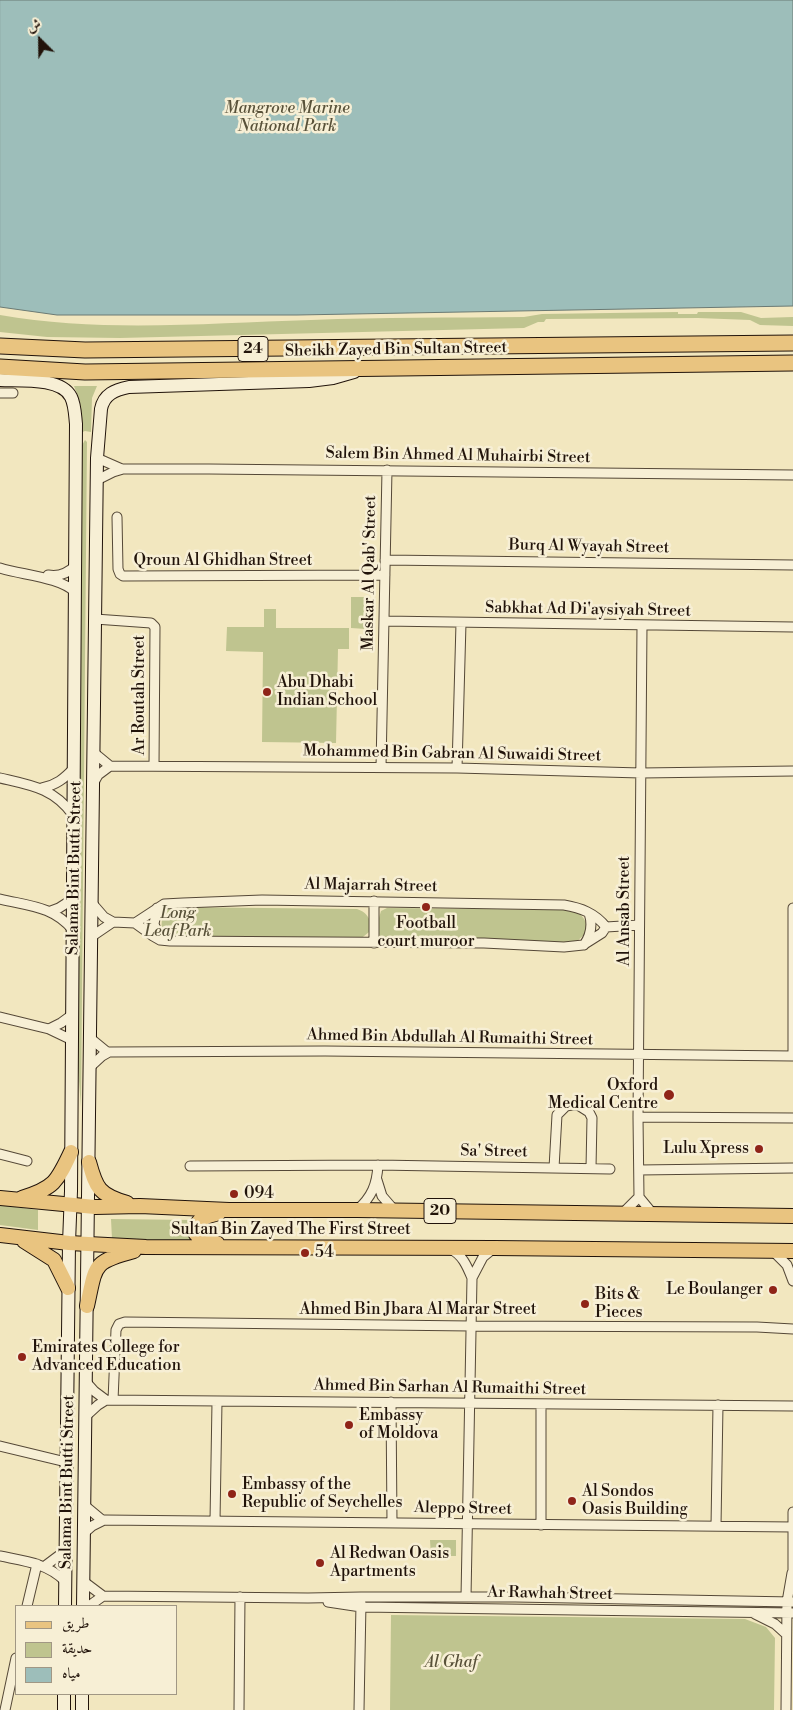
<!DOCTYPE html>
<meta charset="utf-8">
<style>
body{margin:0}
#map{position:relative;width:793px;height:1710px;overflow:hidden;background:#f2e7bf;font-family:"Libre Bodoni",Amiri,serif}
canvas{display:block}
.legend{position:absolute;left:15px;top:1605px;width:162px;height:90px;box-sizing:border-box;background:#f7efd5;border:1px solid #a19784;margin:0;padding:6px 9px;list-style:none;font-size:15px;color:#21130a}
.legend li{display:flex;align-items:center;gap:10px;height:25px}
.legend b{width:25px;border:1px solid #a19784}
.north{position:absolute;left:15px;top:15px;width:50px;height:50px;-webkit-text-stroke:4px #f7efd5;paint-order:stroke;rotate:337deg;font-size:14px;font-weight:700;line-height:20px;text-align:center;color:#21130a}
.north::after{content:'';display:block;margin:auto;width:18px;height:22px;background:#21130a;clip-path:polygon(50% 0,100% 100%,50% 72%,0 100%)}
</style>
<div id="map">
<canvas width="793" height="1710"></canvas>
<ul class="legend">
<li><b style="height:6px;background:#e9c480"></b>طريق</li>
<li><b style="height:14px;background:#bfc48f"></b>حديقة</li>
<li><b style="height:14px;background:#9dbeba"></b>مياه</li>
</ul>
<div class="north">ش</div>
</div>
<script>
const context = document.querySelector('canvas').getContext('2d');
context.lineJoin = 'round';
function paint(path, color) { context.fillStyle = color; context.fill(path, 'evenodd'); }
function trace(path, color, width, dash) { context.strokeStyle = color; context.lineWidth = width; context.lineCap = dash ? 'butt' : 'round'; context.setLineDash(dash || []); context.stroke(path); }
function label(font, color, halo, rows, align = 'center') {
  context.font = font + ' "Libre Bodoni",serif'; context.lineWidth = 5; context.setLineDash([]); context.textBaseline = 'middle'; context.strokeStyle = halo; context.fillStyle = color; for (const [text, x, y, turn = 0] of rows) {
    context.save(); context.translate(x, y); context.rotate((+turn || 0) * Math.PI / 180); context.textAlign = isNaN(turn) ? turn : align; if (halo) context.strokeText(text, 0, 0); context.fillText(text, 0, 0); context.restore();
  }
}
const green = new Path2D(`
 M678,312V314H697L698,312H741L761,318L793,317V326L760,325L750,320L698,318L546,319L544,322H538L524,328L120,338L47,337L0,332V315C102,333 208,323 311,320C382,317 453,318 524,317L542,314Z
 M74,386H97L92,398L91,432L85,431L80,433V402Z
 M85,440L87,442L81,1107L77,1055L81,447Z
 M351,597H367L366,629L351,628Z
 M264,609H276V628H349V649H338L336,743L262,742L263,652L226,651L227,627H264Z
 M171,907L357,909C366,912 368,916 372,925L369,932L358,941L166,937C159,930 162,919 164,910Z
 M387,908L573,910C582,914 584,918 588,927L585,934L575,943L382,939C375,931 378,921 381,911Z
 M0,1205L38,1210V1230L0,1225Z
 M111,1219L192,1220L195,1242L112,1239Z
 M430,1540H456V1556H431Z
 M391,1615L745,1619L766,1627L775,1638L774,1710H390Z`);
const water = new Path2D(`
 M0,0H793V306L297,315H57L0,307Z`);
const street = new Path2D(`
 M0,393H13
 M97,458L122,469
 M97,480L113,472L123,469H209L793,475
 M117,517L118,569L120,574L123,576L385,575
 M385,560L793,565
 M0,568C22,575 60,577 75,592
 M48,575C59,577 67,574 75,566
 M95,619L151,623L155,627L154,766
 M384,621L793,627
 M642,625L638,1117L639,1197L653,1214
 M93,752L110,766L457,768L641,773L793,771
 M381,767L387,470
 M457,768L461,623
 M0,778C30,785 54,788 73,815
 M93,784L98,775L110,766
 M42,788C56,785 64,779 74,768
 M0,899C29,906 53,906 73,930
 M374,901V943
 M91,902L104,917L113,922L135,923L153,936L160,940L170,941L484,943L564,947L583,945L602,933L606,927L639,925
 M157,908L154,924L160,940
 M51,911L59,908L73,899
 M135,923L164,904L183,903L262,900L564,905C581,908 595,913 606,927
 M91,937L113,922
 M584,945C591,935 593,925 589,913
 M0,1017L49,1029L72,1040
 M49,1029L61,1023L72,1015
 M90,1038L107,1052
 M793,1056V908
 M89,1068L102,1056L109,1052L325,1051L793,1056
 M638,1117L793,1118
 M0,1154L27,1161
 M190,1166L378,1165L610,1169
 M554,1168L557,1115L566,1106L572,1105H578L589,1112L592,1118L591,1168
 M639,1170L793,1168
 M377,1180L382,1196L395,1211
 M357,1210C372,1197 377,1184 378,1165
 M623,1213L639,1197
 M450,1249C462,1254 467,1266 472,1278
 M773,1251L787,1265L793,1281
 M86,1382L94,1391L106,1400L793,1406
 M113,1400L116,1330L119,1324L125,1322L471,1326L757,1327L793,1329
 M391,1402L392,1523
 M541,1404V1525
 M86,1416L98,1405L106,1400
 M0,1446L66,1462
 M84,1505L102,1520
 M793,1512V1577
 M215,1521L217,1402
 M716,1526L718,1405
 M84,1533L92,1526L104,1520L793,1527
 M0,1556C24,1561 47,1563 65,1581
 M45,1566L65,1551
 M83,1581L103,1596L308,1598L361,1597H515L793,1602
 M466,1597L472,1278L483,1257L494,1248
 M328,1602L361,1607L793,1613
 M27,1606L37,1564
 M89,1606L103,1596
 M755,1614L775,1624L786,1634
 M5,1710L16,1658
 M239,1710L240,1597
 M359,1710L361,1603
 M786,1710L787,1602L792,1573`);
const secondary = new Path2D(`
 M0,380C19,381 61,377 71,397C75,405 75,415 76,424L71,1191L69,1243L65,1606
 M83,1606L97,458L101,409C104,394 115,390 129,387L309,381L333,378L354,372
 M64,1710V1694
 M82,1710V1694`);
const primary = new Path2D(`
 M89,1162C96,1188 99,1195 127,1203
 M0,1198L95,1207L140,1206L229,1210H357L793,1216
 M22,1198C54,1188 57,1182 71,1152
 M0,1235L69,1243L146,1247L494,1248L793,1251
 M24,1241L54,1260L68,1288
 M217,1243C207,1241 199,1240 194,1231C197,1218 207,1216 219,1213
 M87,1306C96,1265 92,1262 134,1251`);
const highway = new Path2D(`
 M0,346L85,350L793,343
 M0,367L85,372L793,363`);
const markers = [
 [267,692,5,"#8f2418"],
 [426,907,5,"#8f2418"],
 [669,1095,6,"#8f2418"],
 [759,1149,5,"#8f2418"],
 [234,1194,5,"#8f2418"],
 [305,1253,5,"#8f2418"],
 [773,1290,5,"#8f2418"],
 [585,1304,5,"#8f2418"],
 [22,1357,5,"#8f2418"],
 [349,1425,5,"#8f2418"],
 [232,1494,5,"#8f2418"],
 [572,1501,5,"#8f2418"],
 [320,1563,5,"#8f2418"]
];
const shields = [
 [253,349,30],
 [440,1211,32]
];
const shieldNames = [
 ["24",253,349],
 ["20",440,1211]
];
const parkNames = [
 ["Mangrove Marine",287,109],
 ["National Park",287,127],
 ["Long",178,914],
 ["Leaf Park",178,932],
 ["Al Ghaf",451,1663]
];
const streetNames = [
 ["Sheikh Zayed Bin Sultan Street",396,350,-1],
 ["Salem Bin Ahmed Al Muhairbi Street",458,456,1],
 ["Burq Al Wyayah Street",589,547,1],
 ["Qroun Al Ghidhan Street",223,561],
 ["Maskar Al Qab' Street",370,573,-89],
 ["Sabkhat Ad Di'aysiyah Street",588,610,1],
 ["Ar Routah Street",140,695,-90],
 ["Mohammed Bin Gabran Al Suwaidi Street",452,754,1],
 ["Salama Bint Butti Street",75,868,-89],
 ["Al Majarrah Street",371,886,1],
 ["Al Ansab Street",625,911,-90],
 ["Ahmed Bin Abdullah Al Rumaithi Street",450,1038,1],
 ["Sa' Street",494,1152,1],
 ["Sultan Bin Zayed The First Street",291,1230],
 ["Ahmed Bin Jbara Al Marar Street",418,1310],
 ["Ahmed Bin Sarhan Al Rumaithi Street",450,1388,1],
 ["Salama Bint Butti Street",68,1482,-89],
 ["Aleppo Street",463,1509,1],
 ["Ar Rawhah Street",550,1594,1]
];
const poiNames = [
 ["Abu Dhabi",277,683],
 ["Indian School",277,701],
 ["Football",426,924,"center"],
 ["court muroor",426,942,"center"],
 ["Oxford",658,1086,"right"],
 ["Medical Centre",658,1104,"right"],
 ["Lulu Xpress",749,1149,"right"],
 ["094",244,1194],
 ["54",315,1253],
 ["Le Boulanger",763,1290,"right"],
 ["Bits &",595,1295],
 ["Pieces",595,1313],
 ["Emirates College for",32,1348],
 ["Advanced Education",32,1366],
 ["Embassy",359,1416],
 ["of Moldova",359,1434],
 ["Embassy of the",242,1485],
 ["Republic of Seychelles",242,1503],
 ["Al Sondos",582,1492],
 ["Oasis Building",582,1510],
 ["Al Redwan Oasis",330,1554],
 ["Apartments",330,1572]
];
paint(green, '#bfc48f');
paint(water, '#9dbeba');
trace(water, '#6b7a74', 1);
trace(street, '#554837', 11);
trace(secondary, '#21130a', 14);
trace(primary, '#21130a', 16);
trace(highway, '#21130a', 17);
trace(street, '#f7efd5', 9);
trace(secondary, '#f7efd5', 12);
trace(primary, '#e9c480', 14);
trace(highway, '#e9c480', 15);
for (const [x, y, r, color] of markers) { const dot = new Path2D(); dot.arc(x, y, r, 0, 2 * Math.PI); context.fillStyle = color; context.fill(dot); trace(dot, '#f7efd5', 2); }
for (const [x, y, w] of shields) { const box = new Path2D(); box.roundRect(x - w / 2, y - 12.5, w, 25, 4); context.fillStyle = '#f7efd5'; context.fill(box); trace(box, '#21130a', 1); }
label('bold 15px', '#21130a', null, shieldNames);
label('italic 16px', '#585139', '#f7efd5', parkNames);
label('16px', '#21130a', '#f7efd5', streetNames);
label('16px', '#21130a', '#f7efd5', poiNames, 'left');
</script>
